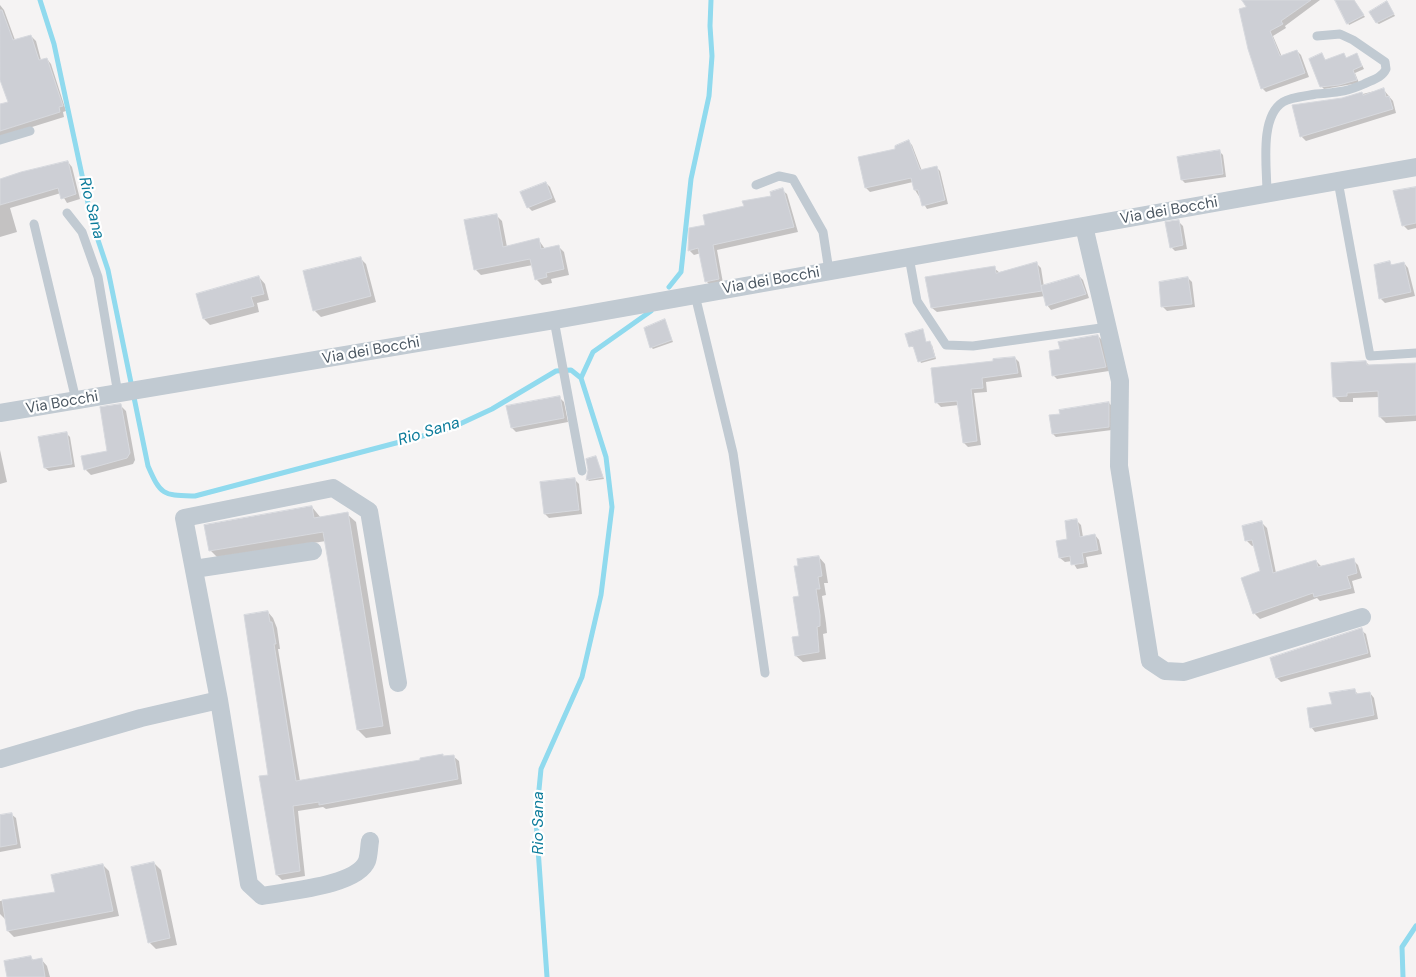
<!DOCTYPE html>
<style>
body{margin:0}
canvas{display:block;background:#f5f3f3}
</style>
<canvas width="1416" height="977"></canvas>
<script>
const context = document.querySelector('canvas').getContext('2d');
context.lineJoin = 'round';
function paint(path, color) { context.fillStyle = color; context.fill(path, 'evenodd'); }
function trace(path, color, width, dash) { context.strokeStyle = color; context.lineWidth = width; context.lineCap = dash ? 'butt' : 'round'; context.setLineDash(dash || []); context.stroke(path); }
function label(font, color, halo, rows, align = 'center') {
  context.font = font + ' "DM Sans",sans-serif'; context.lineWidth = 4.5; context.setLineDash([]); context.textBaseline = 'middle'; context.strokeStyle = halo; context.fillStyle = color; for (const [text, x, y, turn = 0] of rows) {
    context.save(); context.translate(x, y); context.rotate((+turn || 0) * Math.PI / 180); context.textAlign = isNaN(turn) ? turn : align; if (halo) context.strokeText(text, 0, 0); context.fillText(text, 0, 0); context.restore();
  }
}
const shadow = new Path2D(`
 M1275,0H1320L1285,26L1286,28L1273,36L1282,57L1297,51L1301,55L1309,77L1266,92L1262,88L1249,49Z
 M1338,0H1354L1365,17L1349,25Z
 M0,5L4,10L15,40L31,36L36,41L41,60L47,59L51,64L66,111L63,112L64,117L0,137V105L10,103L0,76Z
 M1389,5L1395,16L1379,24L1377,23Z
 M1322,54L1326,61L1343,54L1347,59L1357,55L1364,69L1355,73L1359,83L1324,89L1322,87Z
 M1383,89L1393,101L1396,113L1306,141L1301,136L1342,99Z
 M908,141L912,145L922,171L936,167L940,171L948,204L927,209L915,190L913,182L870,192L866,188Z
 M1219,151L1223,155L1226,177L1185,183L1182,180Z
 M68,162L72,167L80,199L67,203L61,193L10,208L17,232L0,237V181Z
 M546,183L550,187L556,202L532,211L528,207Z
 M1416,188V228L1408,230L1403,225Z
 M782,190L787,194L798,232L717,250L723,283L711,286L706,281L701,253L694,255L689,250L706,226L772,197Z
 M496,215L502,221L507,247L538,239L545,249L558,246L564,252L569,275L551,279L552,283L542,285L536,279L533,265L481,275L475,269Z
 M1178,221L1183,226L1187,249L1175,251L1171,247Z
 M360,258L366,264L376,302L321,317L314,310Z
 M1389,262L1393,266L1404,263L1408,268L1415,296L1385,303L1381,299L1375,266Z
 M1037,264L1041,268L1044,287L1079,276L1083,280L1089,298L1051,310L1047,305L1045,296L937,312L932,308L994,268L1000,273Z
 M259,277L265,284L269,300L257,303L259,312L210,325L204,319L197,295Z
 M1188,278L1192,282L1195,307L1167,311L1163,307Z
 M664,320L673,342L653,349L651,347Z
 M922,330L927,344L932,345L936,359L921,363L915,348L910,346Z
 M1098,336L1102,340L1109,371L1057,379L1053,375L1062,350Z
 M1015,358L1019,362L1022,377L986,382L987,392L974,393L981,445L968,447L964,443L959,405L941,407L937,403L995,362Z
 M1366,362L1370,366L1416,364V421L1386,423L1380,417L1379,397L1353,398V402H1340L1334,396Z
 M559,397L564,402L568,422L516,432L512,428Z
 M1109,403L1112,406V430L1056,437L1053,434Z
 M120,405L126,411L135,460L133,464L91,475L85,469L109,452Z
 M66,433L70,437L75,467L49,471L45,468Z
 M0,450L7,482L0,484Z
 M596,458L604,479L589,481L588,480Z
 M575,480L579,484L582,514L549,518L545,514L542,483Z
 M312,507L321,518L347,514L356,522L391,734L366,738L358,730L326,541L218,558L210,550Z
 M1076,520L1081,525L1083,537L1095,535L1099,540L1102,554L1086,557L1088,567L1077,569L1072,561L1065,562L1060,558Z
 M1262,523L1267,528L1276,573L1316,561L1321,566L1353,560L1358,565L1362,578L1352,581L1355,593L1320,601L1317,598L1260,619L1254,613L1261,572L1255,545L1252,546L1247,541Z
 M819,557L825,564L828,583H824L826,595L822,596L826,623L827,633L823,634L826,659L803,662L796,656L800,637V597Z
 M268,612L273,618L277,628L280,649H278L300,781L422,761L443,756L445,758L453,756L459,761L462,784L326,809L323,807L298,811L305,876L282,880L277,875L269,776Z
 M1361,630L1366,634L1371,657L1281,682L1277,678Z
 M1355,691L1359,695L1370,693L1374,698L1378,719L1315,732L1311,727L1333,705Z
 M11,814L16,818L21,848L0,852V816Z
 M154,863L161,870L177,945L156,949L149,942Z
 M103,865L109,871L119,916L14,937L8,931L6,920L0,914V901L56,893Z
 M31,957L34,961L41,959L47,966L50,977H9Z`);
const stream = new Path2D(`
 M40,0L54,44L92,222L108,270L148,466C161,496 163,495 195,496L449,429L492,409L556,371L571,370L581,378L606,457L612,507L601,595L582,677L541,769L536,820L547,977
 M669,287L681,272L691,179L709,96L712,56L710,26L711,0
 M581,378L593,352L651,311
 M1403,977L1402,947L1416,926`);
const building = new Path2D(`
 M1242,0H1311L1281,21L1283,24L1270,31L1280,56L1297,50L1305,73L1261,89L1248,49L1239,9L1246,7Z
 M1335,0H1354L1364,15L1347,24Z
 M1387,1L1394,14L1376,23L1369,12Z
 M0,10H2L13,40L31,35L39,60L47,58L63,106L59,107L60,112L0,131V104L8,102L0,80Z
 M1322,53L1325,60L1344,53L1346,58L1357,53L1362,66L1353,70L1357,80L1339,85L1320,87L1309,59Z
 M1384,88L1386,97L1389,96L1393,109L1300,137L1292,105L1342,98L1362,92L1363,95Z
 M909,140L920,170L937,166L945,200L922,206L918,190H914L911,178L865,188L858,157L895,149V146Z
 M1220,150L1223,174L1181,180L1177,157Z
 M68,161L76,194L61,199L58,188L0,205V179L21,172Z
 M546,182L552,198L527,208L520,192Z
 M1416,187V223L1402,226L1393,191Z
 M783,188L794,227L713,245L719,279L705,282L698,248L688,251L689,228L705,225L703,215L744,206L742,201L771,196L770,192Z
 M497,214L503,247L539,238L541,249L559,245L564,269L546,273L547,277L535,280L530,259L474,270L464,220Z
 M1179,220L1183,245L1170,248L1165,222Z
 M361,257L371,296L313,311L303,271Z
 M1390,261L1391,265L1404,262L1411,292L1379,299L1374,265Z
 M1037,262L1042,291L931,308L925,277L995,266L996,273Z
 M1079,275L1086,294L1046,306L1041,286Z
 M259,276L264,294L251,297L254,306L203,319L196,294Z
 M1188,277L1192,304L1161,307L1159,282Z
 M665,319L672,340L650,348L644,328Z
 M923,329L926,342L930,341L935,357L918,362L913,346L909,347L905,334Z
 M1098,335L1106,367L1052,376L1049,351L1060,349L1058,342Z
 M1015,357L1018,373L982,378L983,388L971,389L977,441L963,443L957,401L935,403L931,368L993,361V359Z
 M1366,361L1367,365L1416,363V415L1379,417L1378,391L1347,393V396L1333,397L1331,363Z
 M560,396L564,418L511,428L506,406Z
 M1109,402V427L1052,434L1049,415L1060,414L1059,410Z
 M121,404L130,453L127,458L84,470L81,456L107,451L100,407Z
 M67,432L72,464L44,468L38,437Z
 M596,456L603,477L586,480L588,470L586,459Z
 M575,478L579,510L544,514L540,482Z
 M312,506L314,518L348,512L383,726L357,730L323,532L209,551L204,525Z
 M1077,519L1080,537L1095,534L1098,550L1082,553L1084,563L1071,565L1070,556L1059,558L1056,541L1067,539L1065,521Z
 M1262,521L1273,573L1316,560L1318,567L1354,558L1357,573L1347,576L1351,588L1314,597L1313,593L1253,614L1241,578L1260,571L1252,540L1245,541L1242,526Z
 M819,556L822,576L818,577L820,589H816L820,615V626L817,627L819,652L795,656L792,637L799,636L793,597L799,596L794,566H798L797,559Z
 M268,611L270,622H272L276,644H274L296,781L420,760V758L443,754V756L454,755L458,779L319,805V802L293,806L300,871L276,875L259,776L268,775L244,615Z
 M1362,628L1368,653L1276,678L1270,658Z
 M1355,689L1356,694L1370,692L1374,715L1310,728L1307,708L1332,704L1329,693Z
 M12,813L17,844L0,847V815Z
 M154,862L170,938L148,943L131,867Z
 M103,864L113,911L7,931L2,900L55,892L51,875Z
 M31,956L32,960L42,958L45,977H7L4,961Z`);
const lane = new Path2D(`
 M0,140L30,131
 M1338,181L1370,356L1416,353
 M756,185L779,176L793,179L823,232L829,271
 M1267,193C1267,168 1259,117 1283,102C1291,97 1306,96 1316,94C1337,92 1344,93 1364,84C1372,80 1382,78 1386,69L1385,62L1353,40L1340,34L1317,36
 M67,213L82,232L98,277L118,394
 M34,224L76,400
 M909,257L917,301L946,345L973,346L1108,327
 M695,295L733,453L765,673
 M554,320L582,471`);
const street = new Path2D(`
 M1084,226L1120,381L1119,466L1150,661L1165,671L1184,672L1362,617
 M0,413L554,320L1416,167
 M194,569L313,551
 M219,700L184,518L333,488L369,511L398,683
 M0,759L141,718L219,700L249,884L262,896C287,891 357,886 367,861C369,855 369,847 370,841`);
const streetNames = [
 ["Via dei Bocchi",1169,211,-10],
 ["Via dei Bocchi",771,281,-10],
 ["Via dei Bocchi",371,351,-10],
 ["Via Bocchi",62,403,-10]
];
const waterNames = [
 ["Rio Sana",91,208,76],
 ["Rio Sana",429,432,-17],
 ["Rio Sana",539,823,-90]
];
paint(shadow, '#0003');
trace(stream, '#90daee', 5);
paint(building, '#cdcfd5');
trace(building, '#d7d9de', 1);
trace(lane, '#c1cad2', 9);
trace(street, '#c1cad2', 18);
label('15px', '#4a5661', '#fff', streetNames);
label('italic 16px', '#0c7c9b', '#fff', waterNames);
</script>
